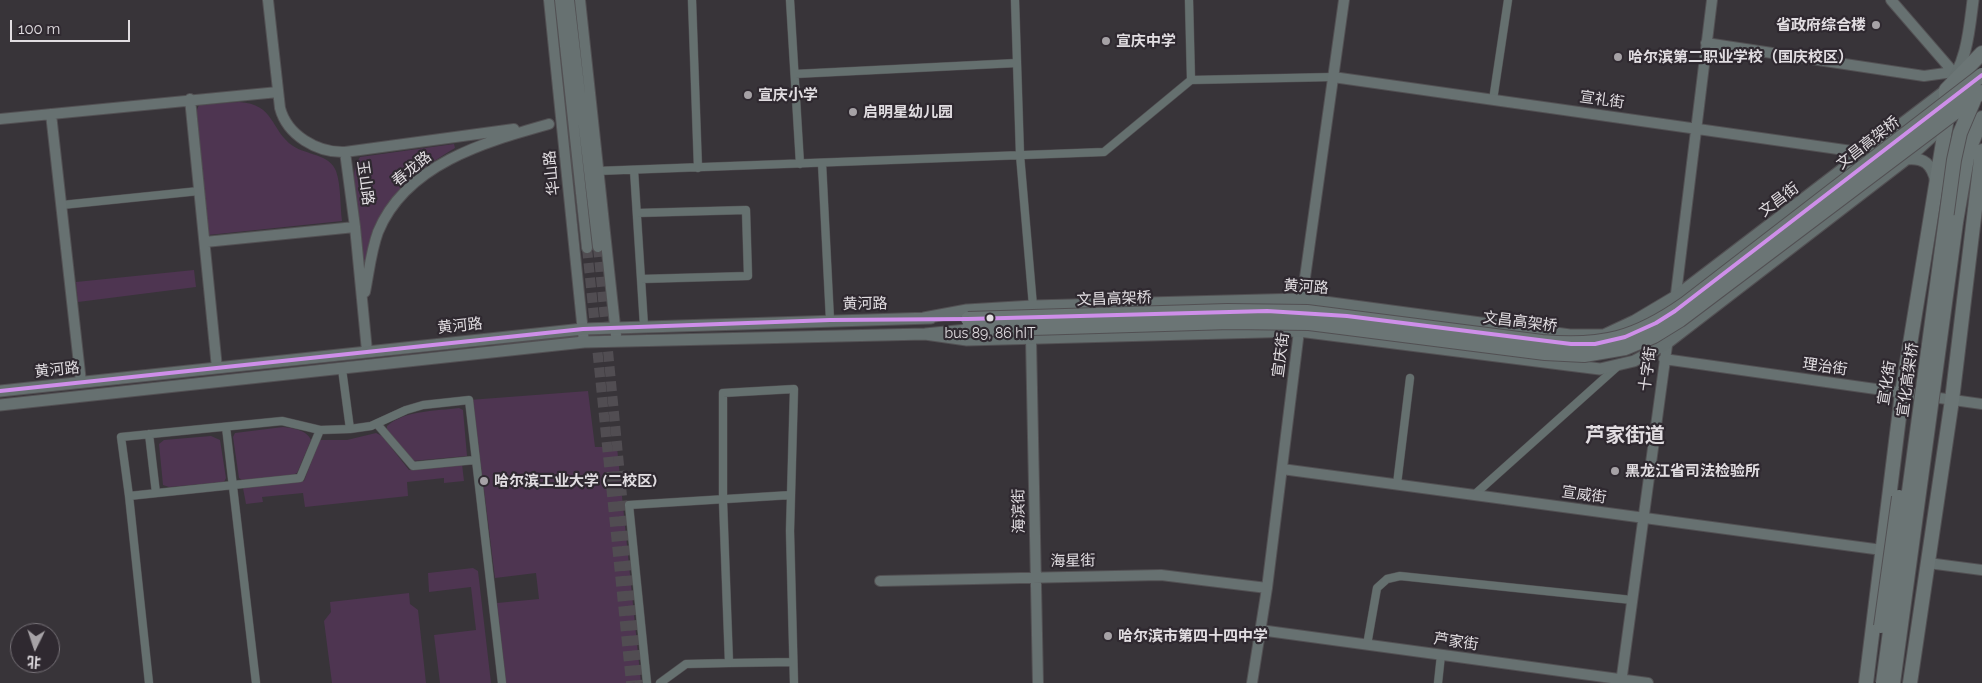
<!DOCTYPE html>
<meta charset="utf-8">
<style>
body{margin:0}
#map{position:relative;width:1982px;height:683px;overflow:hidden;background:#383439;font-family:Raleway,"Noto Sans SC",sans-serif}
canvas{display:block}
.north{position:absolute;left:10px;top:623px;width:50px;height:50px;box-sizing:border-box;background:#2f2930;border:1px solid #767177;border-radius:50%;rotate:184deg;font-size:14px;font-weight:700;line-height:20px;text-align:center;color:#e1dde1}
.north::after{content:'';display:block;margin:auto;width:18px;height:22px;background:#a6a2a6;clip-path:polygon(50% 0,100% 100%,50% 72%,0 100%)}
.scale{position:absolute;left:10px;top:20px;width:120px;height:22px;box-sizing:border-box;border:2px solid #e1dde1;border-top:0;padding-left:6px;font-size:15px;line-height:18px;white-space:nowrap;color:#e1dde1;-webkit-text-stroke:4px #2f2930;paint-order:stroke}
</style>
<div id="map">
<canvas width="1982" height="683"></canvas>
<div class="north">北</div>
<div class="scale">100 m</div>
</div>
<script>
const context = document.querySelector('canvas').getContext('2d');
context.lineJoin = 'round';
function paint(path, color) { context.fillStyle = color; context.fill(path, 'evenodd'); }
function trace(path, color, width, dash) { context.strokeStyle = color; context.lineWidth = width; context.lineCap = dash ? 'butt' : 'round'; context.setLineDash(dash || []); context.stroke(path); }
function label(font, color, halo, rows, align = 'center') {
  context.font = font + ' Raleway,"Noto Sans SC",sans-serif'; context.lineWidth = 4.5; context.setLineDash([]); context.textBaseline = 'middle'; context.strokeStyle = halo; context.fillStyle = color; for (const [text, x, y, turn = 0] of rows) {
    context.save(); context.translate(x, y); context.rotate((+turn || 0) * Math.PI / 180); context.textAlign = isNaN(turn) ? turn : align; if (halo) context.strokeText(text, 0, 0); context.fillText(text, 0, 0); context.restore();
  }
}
const green = new Path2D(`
 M239,102C275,104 270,130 293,146C306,155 330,154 336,171C341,185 340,205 342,221L208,235L196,112L199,105Z
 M454,144L455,148C400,181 384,198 367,260L363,262C359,235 345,178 360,157Z
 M194,270L196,287L78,302L76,282Z
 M588,391L595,447H617L641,683H506L497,603L539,599L536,573L495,578L473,401L469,400Z
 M459,408L463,410L467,456L412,461L387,432V426C405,410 437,411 459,408Z
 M283,427C293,428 307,430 311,440L297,473L290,476L242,480L239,478L233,437L235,433Z
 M376,433L382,436L409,470L462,464L464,481L444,483V478L407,482L408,496L305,507L303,493L262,497L263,502L246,504L243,488L304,481L320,440H347Z
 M211,436L220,440L226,478L224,482L169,487L163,485L159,444L164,440Z
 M473,568L478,571L491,683H440L434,635L476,630L471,587L429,592L428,573Z
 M409,593L410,604L418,610L426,683H332L324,621L331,612L330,602Z`);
const secondaryTunnel = new Path2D(`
 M598,247L640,683
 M587,248L631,683`);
const street = new Path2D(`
 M692,0L698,168
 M790,0L800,164
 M1015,0L1020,155L1033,306
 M1189,0L1191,80
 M795,74L1017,63
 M1493,100L1508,0
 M822,163L830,320
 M634,170L644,326
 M597,171L1104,152L1191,80L1333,77
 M62,205L199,191
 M637,213L746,210L748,276L641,279
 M342,369L350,429
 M377,424L413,466L475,460
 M226,427L256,683
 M149,434L156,493
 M1397,484L1410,378
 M1474,495L1618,366
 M129,496L121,437L282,421L320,430L350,429L371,426L406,410L423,405L469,400L502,683
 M1367,645L1377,588L1387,579L1400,576L1632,600
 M793,662L729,663L723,501V393L794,389L790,531L794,683
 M149,683L129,496L300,478L320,430
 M647,683L629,505L791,495
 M660,683L686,664L729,663
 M1438,683L1441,655`);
const secondary = new Path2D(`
 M268,0L280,108C287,135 317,153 345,152L355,227L367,351
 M549,0L584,342
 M560,0L587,248
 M569,0L598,247
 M580,0L616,335
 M1891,0L1955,74
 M1706,43L1924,76L1953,72
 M1333,77L1866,153
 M190,99L217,368
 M51,114L81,382
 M0,119L278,92
 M345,152L514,129
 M205,242L355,227
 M365,292C369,272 371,251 378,232C406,164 485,142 549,124
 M1675,302L1712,0
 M1301,306L1344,0
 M1031,339L1038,683
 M1664,359L1982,404
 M1282,469L1882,550
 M1928,563L1982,570
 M880,581L1161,575L1267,588
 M1260,630L1648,683
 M1252,683L1267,588L1300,323
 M1621,683L1668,338`);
const primary = new Path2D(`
 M1906,159C1924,157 1932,164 1936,182
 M924,318L967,310L1033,306L1302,299L1570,335H1604L1634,321L1676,296L1946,90C1967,63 1969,32 1973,0
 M925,334L967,340L1299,331L1600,369L1634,361L1666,344L1912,155L1946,124
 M0,391L583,329L931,318
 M0,405L584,342L925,334L967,330`);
const highway = new Path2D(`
 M1956,222L1968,152L1982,118
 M1866,683L1902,393L1946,124V90L1982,53
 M1910,683L1952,400L1982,151`);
const highwayBridge = new Path2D(`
 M968,319L1227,311L1307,312L1542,342C1603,347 1635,339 1685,304L1982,75
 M967,330L1230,322L1309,323L1545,353L1584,355L1625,348L1654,336L1680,320L1982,92
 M1881,626L1899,497
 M1883,683L1954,160L1960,133L1974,100
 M1893,683L1956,222`);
const bus1 = new Path2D(`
 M0,391L583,329L830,320L968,319L1267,311L1347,316L1571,344H1595L1625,337L1656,323L1675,311L1982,75`);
const markers = [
 [1876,25,5,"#a6a2a6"],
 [1106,41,5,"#a6a2a6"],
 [1618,57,5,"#a6a2a6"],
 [748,95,5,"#a6a2a6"],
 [853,112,5,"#a6a2a6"],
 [990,318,4.5,"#e1dde1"],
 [1615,471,5,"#a6a2a6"],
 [484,481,5,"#a6a2a6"],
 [1108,636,5,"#a6a2a6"]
];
const busNames = [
 ["bus 89, 86 hIT",990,334]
];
const poiNames = [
 ["省政府综合楼",1866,25,"right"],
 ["宣庆中学",1116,41],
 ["哈尔滨第二职业学校（国庆校区）",1628,57],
 ["宣庆小学",758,95],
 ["启明星幼儿园",863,112],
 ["黑龙江省司法检验所",1625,471],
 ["哈尔滨工业大学 (二校区)",494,481],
 ["哈尔滨市第四十四中学",1118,636]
];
const streetNames = [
 ["宣礼街",1602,100,8],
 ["文昌高架桥",1868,143,-38],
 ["春龙路",412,169,-39],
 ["华山路",552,173,-96],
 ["玉山路",365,183,82],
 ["文昌街",1779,200,-37],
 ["黄河路",1306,287,4],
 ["文昌高架桥",1114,299,-2],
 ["黄河路",865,304,-1],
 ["文昌高架桥",1520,322,7],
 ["黄河路",460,326,-6],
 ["宣庆街",1281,355,-83],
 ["理治街",1825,367,8],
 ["十字街",1648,369,-82],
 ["黄河路",57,370,-6],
 ["宣化高架桥",1908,380,-82],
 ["宣化街",1887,383,-81],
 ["宣威街",1584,495,8],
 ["海滨街",1019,511,-91],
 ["海星街",1073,561,-1],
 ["芦家街",1456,642,8]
];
const districtNames = [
 ["芦家街道",1625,436]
];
paint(green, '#4e3551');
trace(secondaryTunnel, '#514d52', 10, [10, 5]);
trace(street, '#525053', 9);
trace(secondary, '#525053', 12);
trace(primary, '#525053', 13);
trace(highway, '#525053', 16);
trace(street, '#65706f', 8);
trace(secondary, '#677171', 10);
trace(primary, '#667070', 11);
trace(highway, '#6b7575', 14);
trace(highwayBridge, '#525053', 16, []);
trace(highwayBridge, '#6b7575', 14);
trace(bus1, '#ce8fe9', 4);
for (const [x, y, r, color] of markers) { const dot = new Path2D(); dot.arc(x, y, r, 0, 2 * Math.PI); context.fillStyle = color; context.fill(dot); trace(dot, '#2f2930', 2); }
label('14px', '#e1dde1', '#2f2930', busNames);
label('bold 15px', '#e1dde1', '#2f2930', poiNames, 'left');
label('15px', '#e1dde1', '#2f2930', streetNames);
label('bold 20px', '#e1dde1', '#2f2930', districtNames);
</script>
